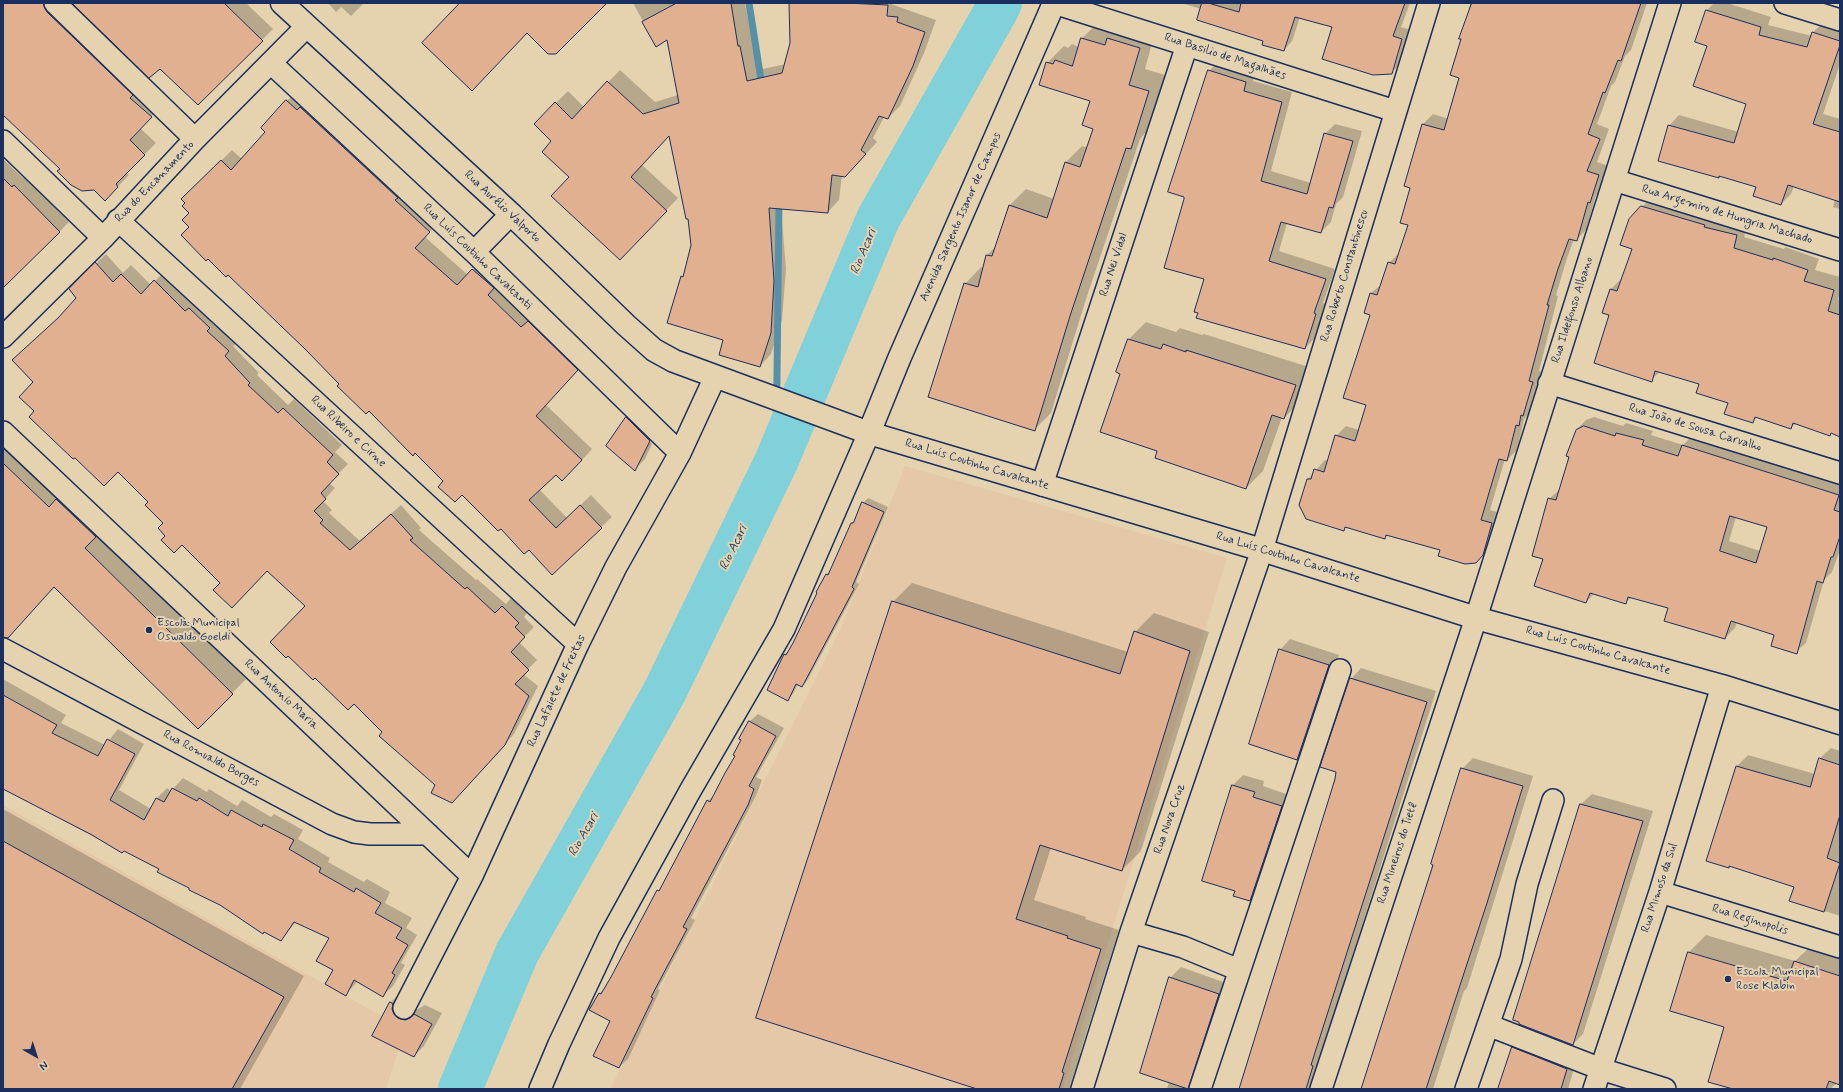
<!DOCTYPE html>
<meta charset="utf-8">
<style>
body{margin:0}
#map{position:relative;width:1843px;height:1092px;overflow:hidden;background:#e5d3b0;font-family:Mynerve,sans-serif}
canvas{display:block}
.frame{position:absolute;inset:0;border:4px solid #1b2f5e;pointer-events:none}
.north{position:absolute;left:16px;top:1036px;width:40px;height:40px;-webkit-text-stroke:3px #e5d3b0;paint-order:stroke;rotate:141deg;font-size:11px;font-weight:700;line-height:16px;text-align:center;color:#1b2f5e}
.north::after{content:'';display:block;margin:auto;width:14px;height:18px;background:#1b2f5e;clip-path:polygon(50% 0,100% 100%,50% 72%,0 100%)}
</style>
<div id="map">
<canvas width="1843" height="1092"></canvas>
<div class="frame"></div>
<div class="north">N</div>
</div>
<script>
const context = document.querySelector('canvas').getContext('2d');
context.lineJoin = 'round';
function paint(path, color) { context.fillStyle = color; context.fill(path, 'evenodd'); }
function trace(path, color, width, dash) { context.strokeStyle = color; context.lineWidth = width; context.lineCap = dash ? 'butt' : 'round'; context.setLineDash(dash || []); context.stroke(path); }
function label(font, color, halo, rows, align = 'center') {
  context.font = font + ' Mynerve,sans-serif'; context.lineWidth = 4; context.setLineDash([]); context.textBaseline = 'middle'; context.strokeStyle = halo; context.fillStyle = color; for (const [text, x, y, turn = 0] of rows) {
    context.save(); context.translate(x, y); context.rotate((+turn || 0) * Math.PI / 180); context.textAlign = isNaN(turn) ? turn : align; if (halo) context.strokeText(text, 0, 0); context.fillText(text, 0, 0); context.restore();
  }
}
const built = new Path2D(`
 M905,466L1227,558L1063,1089H610L840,630Z
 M3,805L405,1029L386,1089H3Z`);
const shadow = new Path2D(`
 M3,3H60L162,105L140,128L156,143L126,173L129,175L105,200L3,103Z
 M74,3H246L273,29L198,104L160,67Z
 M328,3H364L351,16L341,7L336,12Z
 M633,3H745L758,70L786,64L791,43L790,3H888L936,20L924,53L900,106L888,118L884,117L873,138L877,142L857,164L842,175L839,200L828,212L781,208L786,269L782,320L771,354L760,366L725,340L682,277L684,274L692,245L688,218L670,135L642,165L678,198L620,259L570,177L553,141L535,124L568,91L584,107L620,70L655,102L678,95L668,39L656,45Z
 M1181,3H1410L1401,27L1411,30L1400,64L1391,73L1333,27L1300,17L1292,41L1284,50L1201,9Z
 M1470,3H1647L1631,50L1625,56L1615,82L1611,86L1597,124L1609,129L1597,162L1609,166L1600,192L1596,195L1586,230L1576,240L1574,239L1567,258L1556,295L1558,296L1539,371L1543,372L1533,405L1530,408L1528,415L1524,419L1517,450L1507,460L1505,459L1490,510L1501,513L1486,552L1476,562L1441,549L1388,534L1384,538L1347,526L1344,529L1308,479L1325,460L1329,461L1336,436L1346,426L1359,430L1367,404L1371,314V293L1382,284L1389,263L1399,253L1409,224L1411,188L1423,124L1433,114L1449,119L1460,77Z
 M1714,3H1727L1771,17L1768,25L1812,36L1813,32L1824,22L1840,27V64L1823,114L1840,119V209L1833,207L1835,199L1794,186L1791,194L1781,204L1757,186L1720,175L1719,177L1669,126L1679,115L1739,132L1748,104L1708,45L1707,10Z
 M1098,23L1155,32L1145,69L1165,75L1146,132L1140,139L1086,299L1051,413L1035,429L965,284L981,267L984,268L987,255L997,245L1010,205L1026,189L1054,199L1066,162L1082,146L1088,148L1094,128L1092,100L1047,63L1064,46L1068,48L1072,44L1079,47L1081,39Z
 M1219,61L1256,72L1253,81L1292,92L1271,171L1311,183L1325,134L1335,124L1362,131L1343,197L1336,204L1331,222L1321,232L1287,223L1279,251L1335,269L1323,303L1325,304L1315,338L1305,348L1205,278L1185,199L1209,71Z
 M297,90L440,221L425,237L468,275L484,259L587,359L546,405L592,449L573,470L555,473L539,489L567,518L591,495L612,517L552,573L529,548L444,481L415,452L340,384L191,227L190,213L183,199L232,150L242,159L266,132L287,101Z
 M3,159L23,178L24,176L69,222L3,288Z
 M1653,196L1748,224L1744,237L1784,249L1785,247L1819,259L1815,270L1840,277V293L1838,300H1840V436L1796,423L1791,428L1757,417L1753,421L1729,402L1700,383L1661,371L1651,380L1610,315L1611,289L1622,278L1634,248L1629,220Z
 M106,254L123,273L131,265L151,285L164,272L238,341L233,346L259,373L257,375L288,405L294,399L342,445L335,452L348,464L329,483L335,488L323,501L332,510L329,513L360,541L401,505L421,528L419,530L476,580L477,579L506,604L512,597L527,613L524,617L534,627L519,642L537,660L523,674L538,686L514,734L461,792L436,785L384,732L307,606L267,570L221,583L182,544L167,536L164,523L150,502L118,471L36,411L35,382L63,314L78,298L70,289Z
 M1146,322L1176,332L1180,328L1202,335L1204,334L1312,368L1301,401L1284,418L1282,417L1263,471L1246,488L1158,451L1121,373L1118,372L1129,339Z
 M637,407L660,430L653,442L627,417Z
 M627,417V419L652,444L645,459L635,469L607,446Z
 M1594,417L1623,426L1626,423L1653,431L1651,435L1683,445L1693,435L1840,482V550L1832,572L1824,580L1806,643L1796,652L1775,634L1737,622L1735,628L1725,638L1670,607L1632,597L1626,602L1595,593L1586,602L1544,558L1549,499L1560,489L1576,430L1586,420ZM1736,517L1769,526L1760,551L1729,541Z
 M3,427L99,533L246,679L198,728L55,586L8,637H3Z
 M868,498L888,507L856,582L859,584L807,681L802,686L798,684L793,694L788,699L785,654L790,650L826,575L831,570L852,523L856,519L863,503Z
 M912,583L1128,652L1135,632L1154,613L1209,632L1141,851L1122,870L1051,848L1034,900L1086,917L1085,919L1119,930L1080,1053L1082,1054L1071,1089H981L893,602Z
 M1290,639L1339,655L1307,749L1297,759L1280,650Z
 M1361,668L1436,691L1321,1055L1323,1056L1312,1089H1240L1337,772L1351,679Z
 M3,679L66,715L61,723L105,745L118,729L144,744L119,790L151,809L157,798L167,788L171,791L183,778L207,792L209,789L237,806L242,800L271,817L274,814L303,830L298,839L330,858L328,862L364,882L367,879L390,892L385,903L412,918L406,928L417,935L401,963L405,965L393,986L383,995L358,981L346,994L334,970L330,937L296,922L281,940L160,868L125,850L122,852L3,788Z
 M758,714L784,728L756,777L762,780L756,796L691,918L695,920L658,989L660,990L628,1059L619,1067L611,1021L599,994L607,986L708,801L716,793L736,755L749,722Z
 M1831,748L1840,751V916L1791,900L1795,886L1730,866L1728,867L1707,860L1737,766L1748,755L1815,774L1819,759Z
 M1473,758L1533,776L1467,988L1464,991L1433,1089H1363L1462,769Z
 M1243,775L1264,781L1263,786L1292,796L1260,890L1250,900L1236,890L1233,785Z
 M1592,794L1653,811L1583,1034L1573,1044L1515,1019L1581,804Z
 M3,809L304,976L240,1089H3Z
 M1706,935L1795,961L1812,945L1840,954V1084L1837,1083L1830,1089H1737L1726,1027L1672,1011L1689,952Z
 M1181,967L1229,984L1198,1089H1167L1169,1081L1170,978Z
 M401,992L409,1008L416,1010L425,1005L442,1013L424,1046L414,1056L374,1035L391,1002Z
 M1523,1037L1577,1058L1568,1089H1499L1512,1048Z`);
const stream = new Path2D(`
 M749,3L762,86
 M776,462L779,201`);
const river = new Path2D(`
 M460,1089L517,953L664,693L776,462L878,219L996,11L1000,3`);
const building = new Path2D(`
 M3,3H43L47,12L133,95L130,98L152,117L130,140L145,155L116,184L118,187L105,201L94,190L82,191L71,185L57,171L60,169L3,115Z
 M72,3H224L263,41L198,105L160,69L149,78Z
 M460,3H607L556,54H548L527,33L472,91L422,43Z
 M677,3H731L738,46H740L747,81L782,73L790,43L789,3H846L888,5L887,16L898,17L897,22L925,32L913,66L888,119L879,116L861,150L866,154L845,177L832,175L828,213L769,208L774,281L771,333L760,367L719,355L723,340L667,323L681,276L683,277L691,245L688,219H686L669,136L631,177L667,211L620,260L551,196L569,177L542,152L551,141L534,124L555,102L572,119L607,81L643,114L679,103L667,40L656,47L642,22Z
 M1202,3H1208L1239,12L1241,3H1405L1393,36L1402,39L1392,74L1373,75L1322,59L1332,27L1295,17L1284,51L1262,45L1263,41L1197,20Z
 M1472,3H1641L1621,61L1618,60L1605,93L1603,92L1588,134L1600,139L1587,171L1599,175L1590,203L1588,202L1577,241L1569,239L1558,269L1547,305H1549L1529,381L1533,382L1523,416L1521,415L1519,426L1516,425L1507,461L1499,459L1481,520L1492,523L1483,555L1476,563L1465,564L1438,556L1440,550L1386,535L1385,539L1345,527L1344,531L1306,519L1299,505L1307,479H1311L1314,469L1324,472L1335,435L1355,441L1366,405L1343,398L1370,315L1364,313L1370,293L1377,295L1388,262L1395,264L1408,225L1400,223L1410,188L1404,186L1422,124L1444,130L1459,78L1450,75L1461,39H1459Z
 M1706,10L1761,27L1759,35L1807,47L1812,32L1840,41V45L1813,124L1840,132V202L1788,185L1781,205L1753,196L1756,187L1719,176V178L1658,161L1668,125L1734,143L1746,104L1693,86L1707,46L1695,42Z
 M1081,38L1105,45L1107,38L1140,48L1129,85L1149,91L1131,149L1126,148L1070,316L1035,431L928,397L964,283L978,287L986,255L992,256L1009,205L1047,218L1065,162L1080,167L1093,129L1082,125L1090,101L1039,85L1046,62L1053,64L1055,60L1072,66Z
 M1208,70L1246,82L1244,91L1282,102L1261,181L1307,194L1324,133L1353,141L1333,208L1329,207L1321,233L1281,222L1269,261L1326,279L1314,313L1316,314L1305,349L1196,318L1198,313L1194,312L1204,279L1164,268L1184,199V197L1168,192Z
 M286,100L297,110L300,107L398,198L395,200L430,232L415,248L457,285L472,269L494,288L488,295L521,327L528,321L578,370L536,416L582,460L562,481L556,475L529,500L556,528L580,505L602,528L552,575L529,550L524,554L501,529L498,531L462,495L455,502L438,487L443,481L415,453L413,456L369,411L366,414L337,386L339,384L306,350L228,275L226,277L208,259L206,261L181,235L189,227L182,220L189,213L182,206L185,203L181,199L221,160L231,170L265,132L261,128Z
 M3,178L12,187L14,185L60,232L3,288Z
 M1641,206L1705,225L1704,227L1737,235L1734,248L1773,260V258L1808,270L1804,281L1834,290L1828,311L1840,315V437L1831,433L1830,436L1793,423L1791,429L1755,417L1753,423L1724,414L1728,403L1696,393L1699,384L1655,371L1652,382L1594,363L1609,315L1602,313L1610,289L1617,291L1632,249L1620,245L1629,219Z
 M95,262L113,282L121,274L141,294L154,280L185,311L189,308L210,328L207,331L229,351L225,356L250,383L248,385L278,413L283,408L333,455L327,462L339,474L321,493L326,499L314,511L323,520L320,523L350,550L391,514L413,538L410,540L465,589L467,587L495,613L502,606L519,623L515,627L525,637L511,652L529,670L515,684L529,696L505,745L452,803L431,793L435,785L379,736L382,732L354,704L348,710L315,678L313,680L288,656L286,658L270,642L305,606L267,571L232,608L213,590L220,583L182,545L174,553L161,540L165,536L158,528L163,523L145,505L148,502L118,472L104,486L75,458L73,459L29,417L34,411L19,397L33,382L12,360L58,318L76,298L69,289Z
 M1128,339L1161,349L1163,344L1186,352V350L1296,385L1284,419L1272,415L1246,489L1155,458L1157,451L1100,432L1120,374L1116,372Z
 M626,417L650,441L635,471L606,446Z
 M1584,426L1615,436L1616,433L1644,440L1642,445L1678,456L1682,445L1839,495L1834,510L1840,512V536L1833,557H1831L1823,583L1817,581L1797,654L1771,646L1774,635L1731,621L1725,639L1664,621L1668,608L1628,597L1626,604L1590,593L1586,603L1534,586L1543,559L1532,556L1548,498L1556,500L1569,457L1566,456L1576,430ZM1730,516L1767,527L1756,563L1720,551Z
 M3,463L49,507L56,499L96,537L85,548L233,694L198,729L54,587L8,638L3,637Z
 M862,502L884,512L852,587L854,589L802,687L796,684L788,701L767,690L784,654L786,655L793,643L817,593L816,592L826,574L828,575L851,523H853Z
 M892,601L1120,674L1134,631L1190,651L1122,871L1040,845L1016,919L1068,936L1067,938L1101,949L1062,1072L1064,1073L1059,1089H977L756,1018Z
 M1279,649L1329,665L1297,760L1249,744Z
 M1350,678L1427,702L1311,1065L1313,1066L1306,1089H1239L1335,779L1336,772L1320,767Z
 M3,695L57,725L52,733L98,756L107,739L135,754L110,800L144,820L156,798L164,802L172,788L197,801L199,798L228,816L231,810L262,827L263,824L294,840L289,849L321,868L319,872L354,892L356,888L381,903L375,913L402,928L396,938L408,945L392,973L395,975L383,997L354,980L346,996L325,984L333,970L316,961L329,938L294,922L281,941L264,932L263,934L220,905L189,890V888L157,872L159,869L124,851L122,853L92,835L3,789Z
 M749,721L776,736L749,786L754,789L748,805L683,927L687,929L651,997L653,998L619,1068L593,1056L610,1021L589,1010L599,993L601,994L611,977L657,890L659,891L707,800L710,802L725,773L735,756L733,755L741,740L739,739Z
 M1819,758L1840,765V815L1827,858L1840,863L1824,912L1789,901L1794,887L1729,866V868L1706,861L1736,766L1810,787Z
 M1461,768L1523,786L1487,903L1426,1089H1361L1433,865L1431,864Z
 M1232,785L1255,792L1253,797L1282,806L1250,901L1233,896L1235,891L1202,881Z
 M1580,804L1643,821L1573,1045L1519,1024V1022L1513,1020Z
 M3,841L284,997L232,1089H3Z
 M1688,952L1787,981L1794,961L1840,976V1085L1829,1081L1826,1089H1733L1708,1082L1724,1027L1670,1011Z
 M1169,977L1219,994L1188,1089L1140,1073Z
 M390,1002L393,1004L392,1009L394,1014L398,1018L405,1020L410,1018L414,1014L432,1024L414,1057L372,1036Z
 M1512,1047L1567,1069L1561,1089H1498Z`);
const street = new Path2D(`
 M55,3L195,139
 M1054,3L1395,111
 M1785,3L1840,20
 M272,64L474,252L680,453
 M3,141L103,238
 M1614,180L1840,250
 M118,220L578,644
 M474,252L511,214
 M3,337L103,238L195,139L307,26
 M1549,383L1840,473
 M3,432L472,876
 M1042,485L1187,45
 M3,649L332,824L354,832L370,834H428
 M1660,892L1840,947
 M1131,932L1183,947L1239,970
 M404,1008L472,876L578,644L616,567L680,453L715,377
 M1488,1025L1601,1069L1665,1089
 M540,1089L559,1044L609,938L690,791L784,629L869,433
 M1082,1089L1131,932L1262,550L1429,3
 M1200,1089L1340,670
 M1321,1089L1476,618L1670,3
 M1466,1089L1511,959L1527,884L1553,800
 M1594,1089L1660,892L1722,686`);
const secondary = new Path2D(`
 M282,3L511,214L626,325L654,350L674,361L869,433L1262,550L1476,618L1722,686L1840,723
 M869,433L899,359L1054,3`);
const markers = [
 [149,630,4,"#1b2f5e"],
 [1728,979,4,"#1b2f5e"]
];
const streetNames = [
 ["Rua Basilio de Magalhães",1225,57,18],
 ["Rua do Encanamento",155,182,-46],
 ["Rua Aurélio Valporto",502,207,43],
 ["Rua Argemiro de Hungria Machado",1727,215,17],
 ["Avenida Sargento Isanor de Campos",961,217,-66],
 ["Rua Luís Coutinho Cavalcanti",477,257,44],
 ["Rua Nei Vidal",1114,265,-72],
 ["Rua Roberto Constantinescu",1345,276,-73],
 ["Rua Ildelfonso Albano",1573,310,-72],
 ["Rua João de Sousa Carvalho",1695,428,17],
 ["Rua Ribeiro e Cirne",348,432,43],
 ["Rua Luís Coutinho Cavalcante",977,465,17],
 ["Rua Luís Coutinho Cavalcante",1288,558,17],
 ["Rua Luís Coutinho Cavalcante",1598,651,16],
 ["Rua Lafaiete de Freitas",557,691,-65],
 ["Rua Antonio Maria",281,695,43],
 ["Rua Romualdo Borges",211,759,28],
 ["Rua Nova Cruz",1170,819,-71],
 ["Rua Mineiros do Tietê",1398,853,-72],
 ["Rua Mimoso da Sul",1660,888,-72],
 ["Rua Reginopolis",1750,920,17]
];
const poiNames = [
 ["Escola Municipal",157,623],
 ["Oswaldo Goeldi",157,637],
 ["Escola Municipal",1736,972],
 ["Rose Klabin",1736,986]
];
const waterNames = [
 ["Rio Acari",864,252,-67],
 ["Rio Acari",734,548,-64],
 ["Rio Acari",584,835,-60]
];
paint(built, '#e4c8a7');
paint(shadow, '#0003');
trace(stream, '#5890a8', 7);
trace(river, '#80d1da', 44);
paint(building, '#e0b091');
trace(building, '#1b2f5e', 1);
trace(street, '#1b2f5e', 24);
trace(secondary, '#1b2f5e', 25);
trace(street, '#e5d3b0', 21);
trace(secondary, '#e5d3b0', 22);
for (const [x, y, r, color] of markers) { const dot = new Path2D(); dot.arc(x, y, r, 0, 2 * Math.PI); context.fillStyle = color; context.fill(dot); trace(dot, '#e5d3b0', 1.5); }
label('12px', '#1b2f5e', '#e5d3b0', streetNames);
label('12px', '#1b2f5e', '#e5d3b0', poiNames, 'left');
label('italic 13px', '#253f6a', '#e5d3b0', waterNames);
</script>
